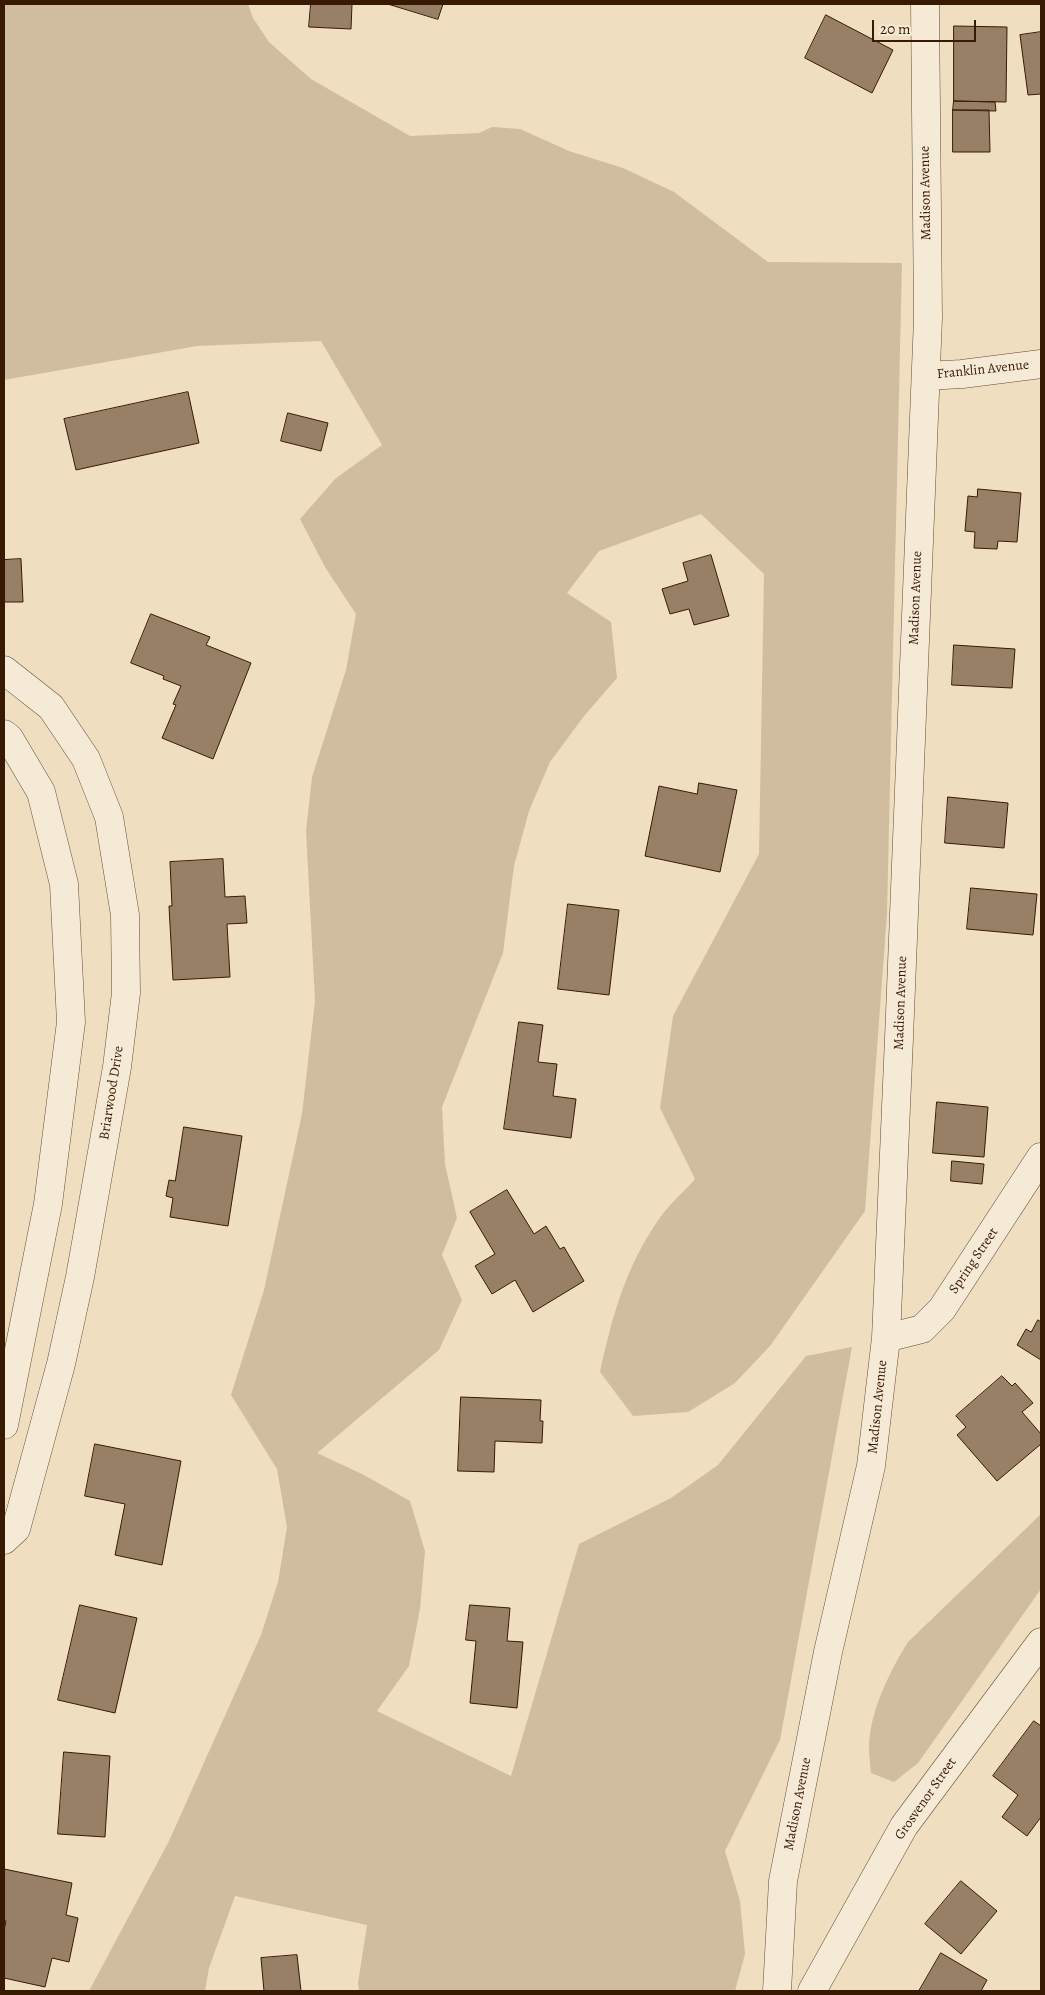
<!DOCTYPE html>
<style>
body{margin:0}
#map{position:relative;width:1045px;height:1995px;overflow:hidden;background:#efdec0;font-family:Alegreya,serif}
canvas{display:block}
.frame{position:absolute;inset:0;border:5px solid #381a03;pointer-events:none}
.scale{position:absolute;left:872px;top:20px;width:104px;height:22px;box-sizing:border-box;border:2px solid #381a03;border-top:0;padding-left:6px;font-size:15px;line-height:18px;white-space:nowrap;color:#381a03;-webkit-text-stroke:4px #f5ead6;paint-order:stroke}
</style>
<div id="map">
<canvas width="1045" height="1995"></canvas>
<div class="frame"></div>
<div class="scale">20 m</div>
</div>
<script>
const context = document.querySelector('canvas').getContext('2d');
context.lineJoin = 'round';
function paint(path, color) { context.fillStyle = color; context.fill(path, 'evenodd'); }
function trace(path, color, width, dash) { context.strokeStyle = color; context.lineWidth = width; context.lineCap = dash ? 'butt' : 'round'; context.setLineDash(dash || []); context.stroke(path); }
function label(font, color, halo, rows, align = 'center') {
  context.font = font + ' Alegreya,serif'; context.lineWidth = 5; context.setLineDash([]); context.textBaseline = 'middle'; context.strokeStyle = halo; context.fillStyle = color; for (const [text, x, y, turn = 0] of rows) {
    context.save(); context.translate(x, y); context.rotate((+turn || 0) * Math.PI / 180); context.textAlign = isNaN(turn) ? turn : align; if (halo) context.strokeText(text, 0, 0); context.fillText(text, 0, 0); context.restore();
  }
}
const green = new Path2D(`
 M4,4H248L253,18L269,42L311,79L410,136L479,133L492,127L520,129L569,151L623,168L674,192L768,262L902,263L887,913L865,1211L770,1346L735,1383L688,1412L633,1416L600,1372C612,1317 625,1269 657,1222C667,1206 683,1193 695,1179L660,1108L673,1016L759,854L764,574L701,514L599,551L567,593L611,622L617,678L584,716L550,762L529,811L514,866L503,953L442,1107L445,1164L457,1218L442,1255L462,1300L439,1350L317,1453L364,1475L410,1501L425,1551L420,1609L409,1666L377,1711L511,1776L579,1544L671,1498L718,1465L806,1356L852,1347L780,1740L725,1851L740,1901L745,1954L735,1991H359L358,1983L367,1925L235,1896L209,1968L205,1991H89L169,1841L261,1635L278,1582L287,1527L277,1469L231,1395L264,1290L302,1114L315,1001L306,831L312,777L346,670L356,614L325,567L300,519L335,479L382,445L321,341L197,346L4,380Z
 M1041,1514V1589L918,1763L894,1782L871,1773C870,1764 869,1755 869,1746C870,1711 890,1671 908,1642Z`);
const building = new Path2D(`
 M311,4H352L351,29L309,27Z
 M388,4H443L438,19Z
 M826,15L893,50L872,93L805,58Z
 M954,26L1007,27L1006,102L954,101Z
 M1041,32V94L1028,95L1020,35Z
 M954,101L995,102L996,111L953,110Z
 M953,110H989L990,152H953Z
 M188,392L199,443L76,470L64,419Z
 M288,413L328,423L321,451L281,441Z
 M978,489L1021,493L1017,542L998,541L997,549L974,548L975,532L965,531L968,496L977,497Z
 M711,555L729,616L694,625L689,609L670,614L662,589L688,581L683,563Z
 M21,559L23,602H4V560Z
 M151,614L210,637L206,645L251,663L213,759L162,738L176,705L173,704L181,686L163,679L164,676L131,663Z
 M954,645L1015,649L1012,688L952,685Z
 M699,783L737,790L720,872L645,856L659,786L697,794Z
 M948,797L1008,803L1004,848L945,843Z
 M223,859L225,897L245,896L247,923L227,924L230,977L173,980L169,906H172L170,862Z
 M971,888L1037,894L1033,935L967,929Z
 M568,904L619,910L609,995L558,989Z
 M519,1022L543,1025L538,1062L557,1064L553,1096L576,1099L571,1138L504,1129Z
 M937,1102L988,1107L984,1157L933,1153Z
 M184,1127L242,1136L228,1226L170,1217L173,1198L166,1196L169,1180L175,1181Z
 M952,1161L984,1164L982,1184L951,1181Z
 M507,1190L534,1234L546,1226L560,1249L564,1247L584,1281L533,1312L515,1280L492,1294L475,1266L495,1254L470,1212Z
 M1038,1320L1041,1322V1360L1017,1345L1026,1329L1031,1332Z
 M1002,1376L1012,1386L1015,1383L1033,1403L1022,1412L1041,1434V1444L997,1481L957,1435L966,1427L956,1416Z
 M461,1397L541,1400L540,1421H543L542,1443L495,1441L494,1472L458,1471Z
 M95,1444L181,1461L162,1565L115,1555L125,1504L85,1496Z
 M80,1605L137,1618L115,1713L58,1700Z
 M470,1605L510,1608L507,1641L523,1642L517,1708L470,1703L476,1641L466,1640Z
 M1034,1721L1041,1726V1817L1027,1836L1002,1817L1018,1795L993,1776Z
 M64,1752L110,1756L105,1837L58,1834Z
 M4,1869L72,1883L66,1915L78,1918L69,1962L52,1958L45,1987L4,1978V1930L6,1921L4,1920Z
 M961,1881L997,1911L961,1954L925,1924Z
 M941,1953L987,1980L981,1991H919Z
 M297,1955L301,1991H264L261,1958Z`);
const street = new Path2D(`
 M926,376L962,374L1041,364
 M4,670L51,707L86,759L109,817L125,915L126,993L117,1067L80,1277L61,1364L16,1529L4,1540
 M4,734L9,738L41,792L64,884L71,1022L48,1204L4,1425
 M886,1338L922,1329L942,1309L1041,1157
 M777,1991L783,1881L828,1652L871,1466L886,1338L899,1038L928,318L925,4
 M812,1991L904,1826L1041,1642`);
const streetNames = [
 ["Madison Avenue",926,193,-91],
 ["Franklin Avenue",983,370,-6],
 ["Madison Avenue",916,598,-88],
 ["Madison Avenue",901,1003,-88],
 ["Briarwood Drive",112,1093,-81],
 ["Spring Street",974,1261,-56],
 ["Madison Avenue",878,1407,-84],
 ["Grosvenor Street",926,1799,-55],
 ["Madison Avenue",798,1804,-79]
];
paint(green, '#d0bda0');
paint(building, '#978065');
trace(building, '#381a03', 1);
trace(street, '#664b32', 29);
trace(street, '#f5ead6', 28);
label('14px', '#381a03', '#f5ead6', streetNames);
</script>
